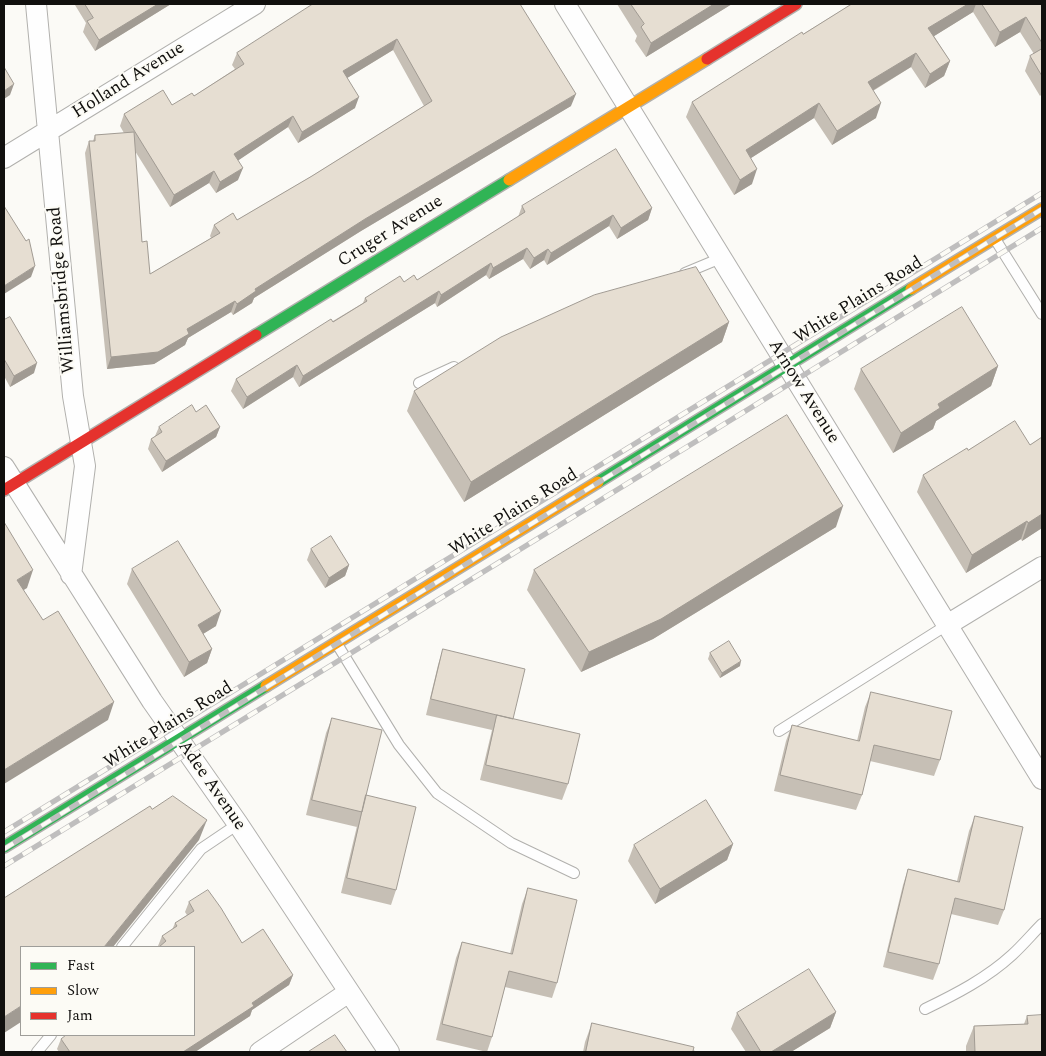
<!DOCTYPE html>
<style>
body{margin:0}
#map{position:relative;width:1046px;height:1056px;overflow:hidden;background:#fbfaf6;font-family:Spectral,serif}
canvas{display:block}
.frame{position:absolute;inset:0;border:5px solid #11100e;pointer-events:none}
.legend{position:absolute;left:20px;top:946px;width:175px;height:90px;box-sizing:border-box;background:#fcfbf5;border:1px solid #9e9d99;margin:0;padding:6px 9px;list-style:none;font-size:15px;color:#11100e}
.legend li{display:flex;align-items:center;gap:10px;height:25px}
.legend b{width:25px;border:1px solid #9e9d99}
</style>
<div id="map">
<canvas width="1046" height="1056"></canvas>
<div class="frame"></div>
<ul class="legend">
<li><b style="height:6px;background:#30b455"></b>Fast</li>
<li><b style="height:6px;background:#ff9f0a"></b>Slow</li>
<li><b style="height:6px;background:#e5322d"></b>Jam</li>
</ul>
</div>
<script>
const context = document.querySelector('canvas').getContext('2d');
context.lineJoin = 'round';
function trace(path, color, width, dash) { context.strokeStyle = color; context.lineWidth = width; context.lineCap = dash ? 'butt' : 'round'; context.setLineDash(dash || []); context.stroke(path); }
function paint(path, color) { context.fillStyle = color; context.fill(path, 'evenodd'); }
function label(font, color, halo, rows, align = 'center') {
  context.font = font + ' Spectral,serif'; context.lineWidth = 4; context.setLineDash([]); context.textBaseline = 'middle'; context.strokeStyle = halo; context.fillStyle = color; for (const [text, x, y, turn = 0] of rows) {
    context.save(); context.translate(x, y); context.rotate((+turn || 0) * Math.PI / 180); context.textAlign = isNaN(turn) ? turn : align; if (halo) context.strokeText(text, 0, 0); context.fillText(text, 0, 0); context.restore();
  }
}
const lane = new Path2D(`
 M995,239L1042,314
 M685,273L721,258
 M419,383L454,367
 M337,644L399,745L437,793L511,843L574,873
 M779,731L947,625
 M122,947L201,849L238,824
 M925,1009C956,994 987,978 1012,955C1023,945 1032,934 1042,924
 M37,1052L51,1035`);
const street = new Path2D(`
 M36,4L73,396L85,466L71,575
 M565,4L1042,779
 M4,158L255,4
 M4,467L152,701L238,824L389,1052
 M947,625L1042,567
 M260,1052L349,992`);
const fast = new Path2D(`
 M256,335L509,180
 M598,482L911,289
 M4,847L266,686`);
const slow = new Path2D(`
 M509,180L707,59
 M911,289L1042,209
 M266,686L598,482`);
const jam = new Path2D(`
 M707,59L796,4
 M4,490L256,335`);
const rail = new Path2D(`
 M4,832L1042,193
 M4,849L1042,209
 M4,866L726,423L1042,228`);
const wall = new Path2D(`
 M75,4H171L95,51L83,32L86,23L75,5Z
 M313,4L571,106L361,231L254,298L252,303L233,315L231,312L188,338L185,345L154,364L107,369L85,153L89,141H93L95,135L124,133L120,126L124,114L172,105L194,96L235,69L232,65L237,53ZM393,50L424,106L312,176L237,220L214,225L210,236L211,238L150,274L142,242L135,151L170,207L209,183L216,193L238,180V160L288,127L298,143L355,108L347,78Z
 M617,4H732L646,57L635,41L637,36Z
 M852,4H1042V94L1040,96L1025,71L1030,56L1034,54L1020,32L995,47L973,12L934,36L950,61L944,76L925,88L911,67L873,91L876,118L832,145L814,118L751,158L752,184L734,195L686,117L692,102Z
 M522,206L652,208L648,220L617,239L609,226L547,265L544,260L530,269L523,259L489,279L486,275L437,307L435,303L299,387L293,377L243,409L231,391L236,379L363,303L365,298L404,282L417,280L518,217Z
 M4,320L34,373L10,387L4,376Z
 M729,322L722,342L464,502L407,411L414,391Z
 M998,366L991,386L936,421L933,429L893,453L854,389L861,369Z
 M196,412L220,427L216,437L162,472L148,449L151,439L155,436L159,427Z
 M1042,437V528L1022,541L1021,539L966,573L917,492L923,475L968,450L1030,445Z
 M836,527L653,639L581,672L527,590L534,570Z
 M311,549L349,565L345,576L325,588L307,560Z
 M132,569L216,626L203,634L212,649L207,663L184,677L127,584Z
 M443,649L513,719L568,784L562,800L480,780L492,730L426,715L438,665Z
 M710,653L740,666L720,678L708,659Z
 M871,692L940,760L934,776L870,761L862,795L856,810L774,791L786,741L792,725L857,741L865,707Z
 M332,718L366,796L396,890L391,905L341,893L357,826V827L306,815L326,733Z
 M975,816L1004,910L998,925L951,914L939,964L933,980L883,967L903,885L908,869L957,881L969,831Z
 M733,844L727,860L655,904L628,861L634,845Z
 M528,888L557,983L552,998L505,987L492,1037L487,1052L436,1040L456,958L462,942L510,954L522,904Z
 M189,902L242,943L293,975L289,985L252,1010L250,1016L195,1052H59L57,1049L61,1039L194,1035L158,946L162,936L172,930L175,923L187,915L185,912Z
 M836,1012L830,1028L791,1052H746L731,1029L737,1013Z
 M1027,1016L1042,1052H966V1046L974,1026L1024,1024Z
 M592,1023L693,1051L698,1052H583L585,1042Z`);
const shadedWall = new Path2D(`
 M158,4H171L95,51L99,40Z
 M714,4H732L646,57L651,43Z
 M968,4H976L973,12L923,43L928,28Z
 M1026,17L1020,32L995,47L1000,32Z
 M397,39L393,50L339,83L343,71Z
 M916,53L911,67L862,97L868,82Z
 M950,61L944,76L925,88L930,74Z
 M14,84L10,95L4,99V91Z
 M576,94L571,106L361,231L254,298L252,303L233,315L237,304L255,289L365,219Z
 M359,97L355,108L298,143L302,132Z
 M819,103L814,118L740,165L746,150Z
 M881,103L876,118L832,145L837,131Z
 M293,116L288,127L230,166L234,154Z
 M243,168L238,180L216,193L220,182Z
 M757,169L752,184L734,195L740,180Z
 M214,171L209,183L170,207L174,195Z
 M652,208L648,220L617,239L621,228Z
 M613,215L609,226L547,265L551,253Z
 M527,248L523,259L489,279L493,268Z
 M548,249L544,260L530,269L534,258Z
 M491,263L486,275L437,307L441,295Z
 M35,266L31,277L4,294V286Z
 M439,291L435,303L299,387L303,376Z
 M235,301L231,312L188,338L185,345L154,364L107,369L111,357L187,329Z
 M729,322L722,342L464,502L471,482Z
 M37,363L34,373L10,387L14,376Z
 M297,365L293,377L243,409L247,397Z
 M998,366L991,386L936,421L933,429L893,453L901,433L938,404Z
 M220,427L216,437L162,472L166,461Z
 M843,506L836,527L653,639L581,672L589,652Z
 M1042,514V528L1022,541L1028,523Z
 M1027,521L1021,539L966,573L972,555Z
 M349,565L345,576L325,588L329,578Z
 M33,570L27,588L11,598L17,580Z
 M221,611L216,626L193,640L198,625Z
 M212,649L207,663L184,677L189,662Z
 M741,661L740,666L720,678L722,673Z
 M114,702L108,720L4,784V770Z
 M207,820L199,840L113,947H104Z
 M733,844L727,860L655,904L660,889Z
 M293,975L289,985L252,1010L250,1016L195,1052H183L252,1003Z
 M21,1006V1022L4,1033V1017Z
 M836,1012L830,1028L791,1052H771Z`);
const building = new Path2D(`
 M85,4H158L99,40L87,21L93,18Z
 M313,4H520L576,94L365,219L255,289L256,291L237,304L235,301L187,329L189,334L158,352L111,357L89,141H95V135L134,132L142,242L147,241L150,274L220,233L214,225L233,213L237,220L312,176L432,101L397,39L343,71L359,97L302,132L293,116L234,154L243,168L220,182L214,171L174,195L124,114L163,90L172,105L192,93L194,96L244,64L237,53Z
 M631,4H714L651,43L641,27L644,24Z
 M852,4H968L928,28L950,61L930,74L916,53L868,82L881,103L837,131L819,103L746,150L757,169L740,180L692,102L802,32L803,34Z
 M982,4H1042V43L1026,17L1000,32Z
 M1042,49V76L1030,56Z
 M4,67L14,84L4,91Z
 M616,149L652,208L621,228L613,215L551,253L548,249L534,258L527,248L493,268L491,263L441,295L439,291L303,376L297,365L247,397L236,379L331,319L333,322L367,301L365,298L400,276L404,282L414,275L417,280L525,212L522,206Z
 M4,206L26,241L29,239L35,266L4,286Z
 M696,267L729,322L471,482L414,391L501,337L594,295Z
 M962,307L998,366L938,404L940,408L901,433L861,369Z
 M10,317L37,363L14,376L4,359V320Z
 M192,405L196,412L206,405L220,427L166,461L151,439L162,432L159,427Z
 M787,415L843,506L661,619L589,652L534,570Z
 M1015,421L1030,445L1042,437V514L1028,523L1027,521L972,555L923,475L967,448L968,450Z
 M4,522L33,570L17,580L43,620L58,611L114,702L4,770Z
 M331,536L349,565L329,578L311,549Z
 M178,541L221,611L198,625L212,649L189,662L132,569Z
 M729,641L741,661L722,673L710,653Z
 M443,649L525,669L513,719L431,699Z
 M871,692L952,711L940,760L874,745L862,795L780,775L792,725L859,741Z
 M497,715L580,734L568,784L486,765Z
 M332,718L382,730L362,812L312,800Z
 M366,795L416,807L396,890L347,878Z
 M173,796L207,820L104,947H21V1006L4,1017V898L150,806L152,809Z
 M706,800L733,844L660,889L634,845Z
 M975,816L1023,827L1004,910L955,898L939,964L888,952L908,869L959,882Z
 M528,888L577,900L557,983L509,971L492,1037L442,1024L462,942L512,954Z
 M208,890L221,908L242,943L263,929L293,975L252,1003L254,1006L183,1052H70L61,1039L66,1035H194V947H159L166,941L162,936L177,926L175,923L194,911L189,902Z
 M809,969L836,1012L771,1052H761L737,1013Z
 M1042,1015V1052H975L974,1026L1028,1024L1027,1016Z
 M592,1023L694,1047L693,1051L698,1052H586Z
 M335,1035L347,1052H308Z`);
const streetNames = [
 ["Holland Avenue",129,81,-32],
 ["Cruger Avenue",391,232,-32],
 ["Williamsbridge Road",63,290,-95],
 ["White Plains Road",859,301,-32],
 ["Arnow Avenue",803,392,58],
 ["White Plains Road",514,513,-32],
 ["White Plains Road",169,726,-32],
 ["Adee Avenue",211,786,55]
];
trace(lane, '#b1b0ad', 12);
trace(street, '#b1b0ad', 22);
trace(fast, '#b1b0ad', 14);
trace(slow, '#b1b0ad', 14);
trace(jam, '#b1b0ad', 14);
trace(lane, '#fefefe', 10);
trace(street, '#fefefe', 20);
trace(fast, '#30b455', 11);
trace(slow, '#ff9f0a', 11);
trace(jam, '#e5322d', 11);
trace(rail, '#bfbebe', 5.5);
trace(rail, '#fcfbf5', 4, [11]);
paint(wall, '#c6bfb5');
paint(shadedWall, '#a19b93');
paint(building, '#e6ded2');
trace(building, '#a19b93', 1);
label('18px', '#11100e', '#fcfbf5', streetNames);
</script>
